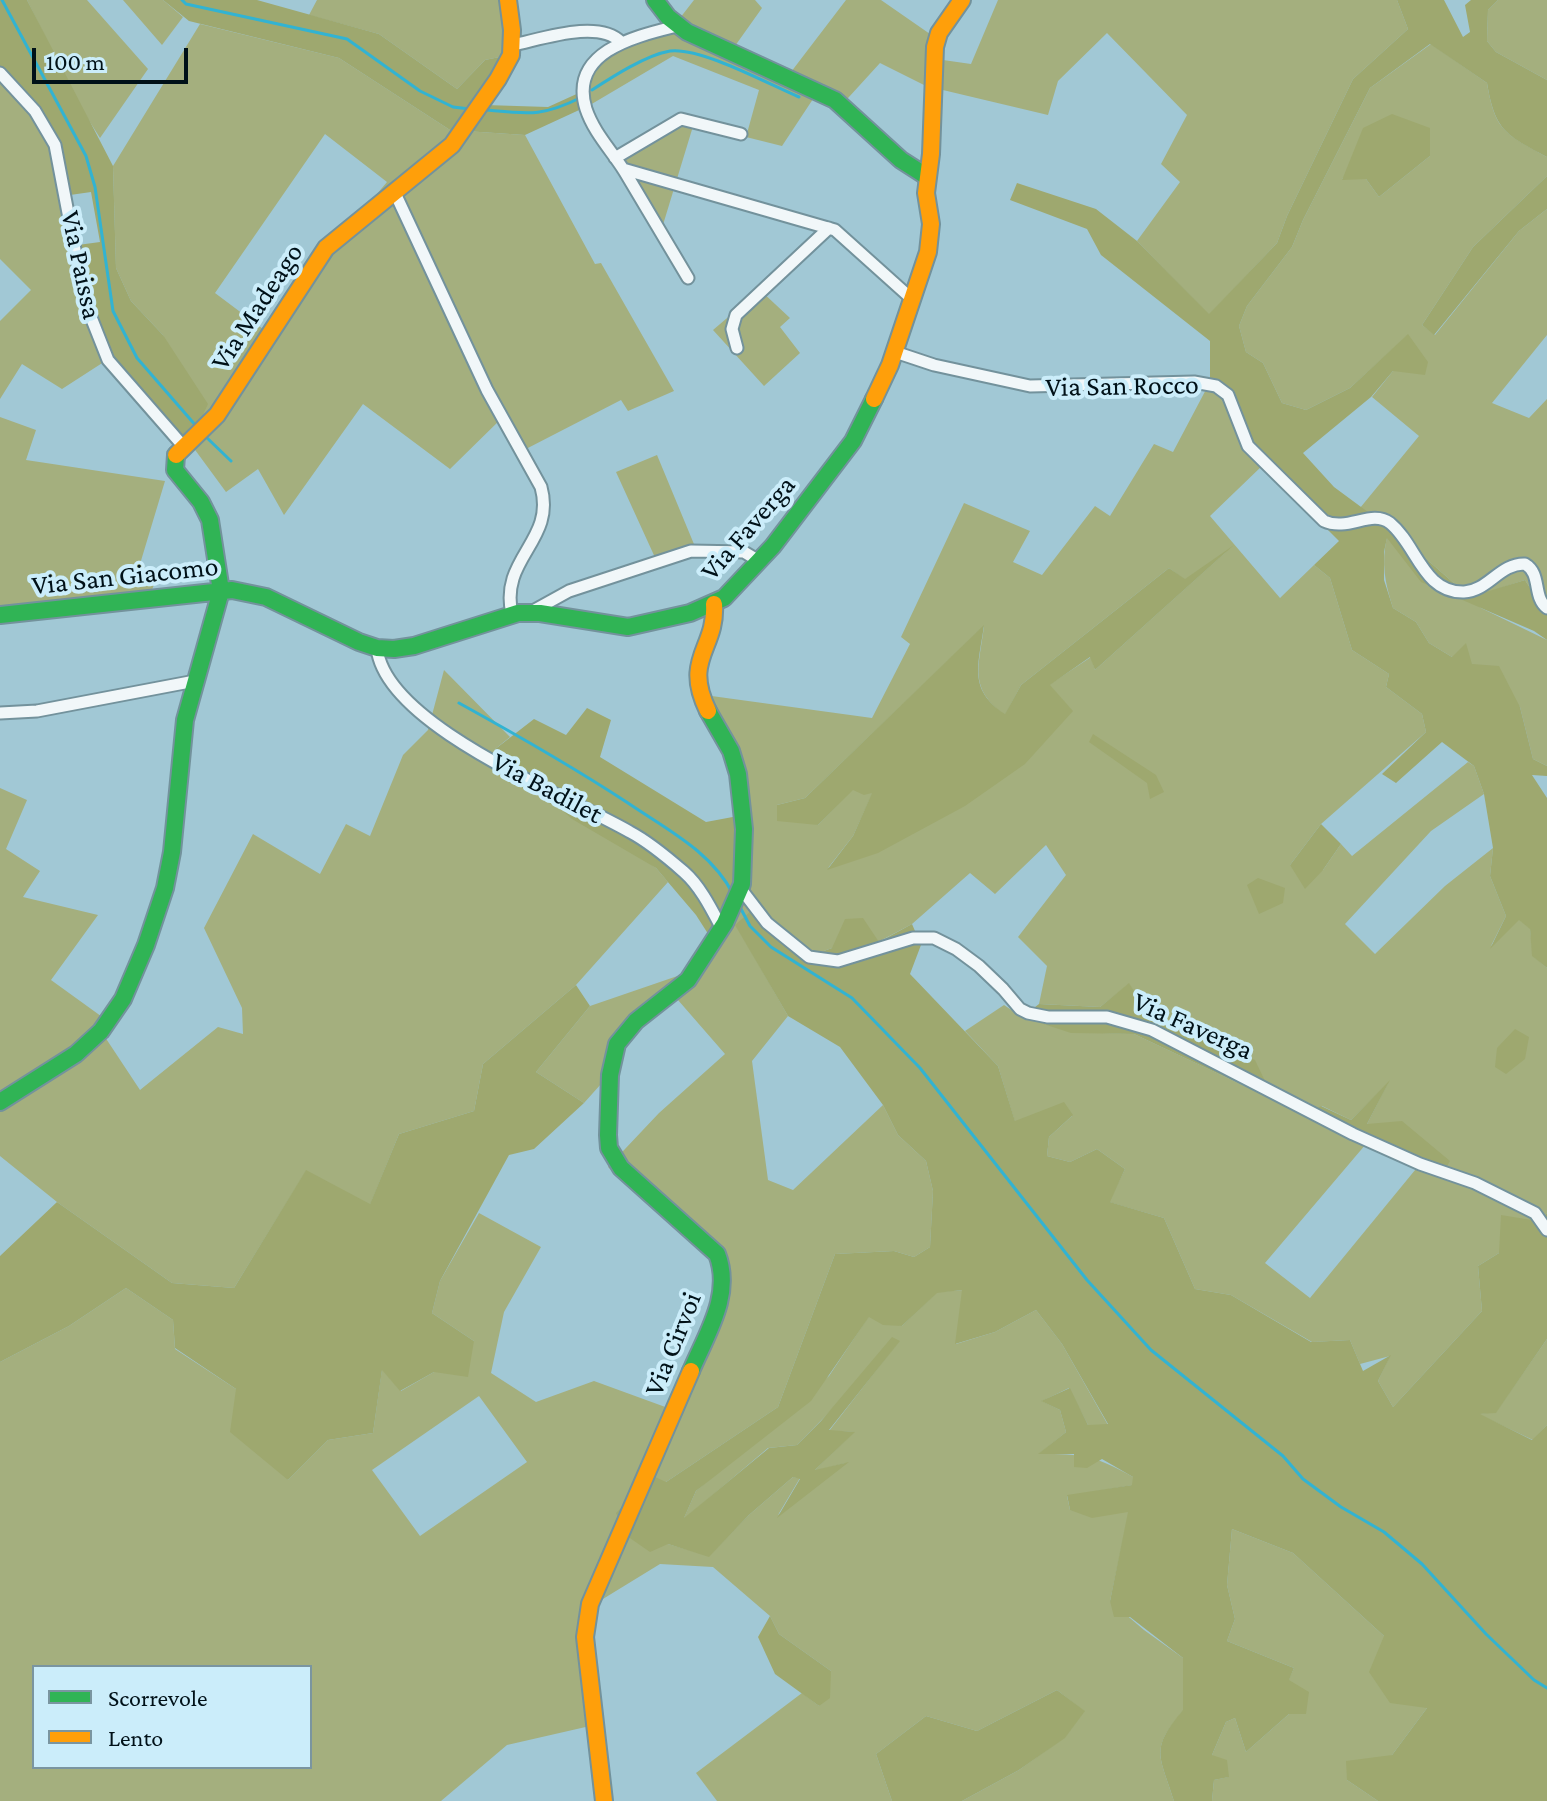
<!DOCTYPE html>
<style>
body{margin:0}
#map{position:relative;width:1547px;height:1801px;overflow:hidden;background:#a1c8d5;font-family:"Crimson Pro",serif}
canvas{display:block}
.legend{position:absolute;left:32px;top:1665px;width:280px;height:104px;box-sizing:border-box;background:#cbedfa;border:2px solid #7a95a0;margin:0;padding:10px 14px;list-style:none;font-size:24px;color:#001118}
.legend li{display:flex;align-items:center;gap:16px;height:40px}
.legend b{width:40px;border:2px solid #7a95a0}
.scale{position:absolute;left:32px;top:48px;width:156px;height:36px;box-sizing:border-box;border:4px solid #001118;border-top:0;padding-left:10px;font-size:24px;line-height:28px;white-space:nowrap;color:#001118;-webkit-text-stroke:6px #cbedfa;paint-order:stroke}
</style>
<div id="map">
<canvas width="1547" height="1801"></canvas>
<ul class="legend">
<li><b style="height:10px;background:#30b455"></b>Scorrevole</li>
<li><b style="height:10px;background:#ff9f0a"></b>Lento</li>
</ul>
<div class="scale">100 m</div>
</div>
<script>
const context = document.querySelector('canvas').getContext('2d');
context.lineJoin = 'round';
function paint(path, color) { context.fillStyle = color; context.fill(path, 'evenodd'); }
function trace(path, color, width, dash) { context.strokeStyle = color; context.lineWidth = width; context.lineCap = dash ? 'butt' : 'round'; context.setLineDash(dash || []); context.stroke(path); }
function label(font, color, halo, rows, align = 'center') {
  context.font = font + ' "Crimson Pro",serif'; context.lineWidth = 8; context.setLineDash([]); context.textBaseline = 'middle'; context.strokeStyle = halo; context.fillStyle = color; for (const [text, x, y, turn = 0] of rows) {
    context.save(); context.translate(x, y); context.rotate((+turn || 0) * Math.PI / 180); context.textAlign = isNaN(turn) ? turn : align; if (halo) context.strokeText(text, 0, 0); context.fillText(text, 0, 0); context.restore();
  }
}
const green = new Path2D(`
 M27,0H87L148,69L100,138L78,103Z
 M123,0H163L183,17L162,45Z
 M317,0H509L514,54L485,60L457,89L379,34L309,15Z
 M694,0H755L762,8L735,46L791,72L846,0H881L930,34L929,58L971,64L998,0H1397L1408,29L1353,79L1287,216L1277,243L1209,315L1137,241L1180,182L1161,164L1187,115L1107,33L1058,81L1048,115L926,86L880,63L838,109L815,96L782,146L746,137L759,90L673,56L590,105L581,92L596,68L611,52L680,18Z
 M1498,0H1547V80L1496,52L1487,41L1488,10Z
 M200,24L339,58L450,130L525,135L595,264L601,263L674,391L628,411L621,400L524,450L504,416L450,469L363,404L284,515L258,469L226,492L190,443L163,335L131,301L116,268L113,166ZM325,134L387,182L263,329L215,293Z
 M1431,44L1487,83C1495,132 1506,134 1547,157V176L1473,247L1422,325L1435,335L1519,231L1547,209V335L1492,403L1529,418L1547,399V611H1545L1525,580L1479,595L1456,585L1399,535L1360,508L1419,436L1372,397L1393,371L1408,335L1350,388L1306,410L1282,403L1263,363L1246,352L1239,326L1247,306L1292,247L1303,220L1370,88ZM1430,128V156L1379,197L1366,179H1342Z
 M0,73L63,149L78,245L110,358L62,389L22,364L0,399V321L31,290L0,259Z
 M679,120L694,123L662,228L618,156Z
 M760,290L790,318L780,327L800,353L764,386L713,330Z
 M1210,382L1263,465L1210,516L1280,598L1314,565L1330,578L1352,650L1389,674L1386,687L1422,714L1426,732L1321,824L1290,865L1323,870L1341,844L1352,856L1468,762L1474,766L1484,794L1431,831L1345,924L1375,954L1445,886L1493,848L1490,876L1506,916L1491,946L1519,919L1530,928L1533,956L1547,968V1213L1499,1253L1478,1266L1482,1311L1393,1407L1378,1381L1390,1356L1360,1364L1350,1340L1312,1342L1231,1295L1195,1289L1164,1218L1109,1202L1125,1169L1097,1149L1070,1162L1047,1156L1049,1137L1072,1116L1015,1122L998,1066L965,1031L1004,1005L1022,1017L1071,1032L1134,1034L1272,1099L1177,1024L1154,1022L1129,984L1100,1007L1039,1004L1047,966L1018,937L1066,875L1046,845L995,894L970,873L912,924L878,942L832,948L805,958L736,925L788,1016L752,1061L768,1180L793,1190L883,1105L898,1135L926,1161L933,1191L930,1247L914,1257L894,1251L835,1254L778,1407L666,1482L668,1544L709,1556L749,1515L793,1477L800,1478L778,1515L846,1463L814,1471L854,1432L829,1431L899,1341L797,1445L768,1448L683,1520L696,1491L829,1376L869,1316L902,1326L937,1292L963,1290L956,1344L995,1332L1036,1310L1062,1344L1108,1425H1088L1069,1388L1042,1401L1060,1410L1066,1432L1039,1454C1083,1454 1094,1455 1133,1477V1485L1067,1496L1070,1510L1129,1512L1110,1601L1144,1630L1183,1658V1711C1149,1750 1160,1755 1174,1801H962L1019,1770L1065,1737L1084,1711L1057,1690L977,1731L926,1716L876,1754L892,1801H717L696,1773L802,1693L819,1706L831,1671L779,1634L770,1616L713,1567L660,1564L598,1602L581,1653L590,1726L507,1745L441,1801H0V1362L69,1326L126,1288L173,1320L175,1349L236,1389L288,1480L328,1440L373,1433L382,1369L401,1391L434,1372L474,1341L432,1313L440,1281L479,1213L541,1247L504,1312L491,1373L536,1402L594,1381L679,1412L729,1277L608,1167L659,1113L725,1054L671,992L610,1039L601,1084L584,1103L536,1072L590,1006L692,971L712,940L734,881L736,776L697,694L872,718L910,644L901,637L964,503L1030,531L1013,562L1042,575L1095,506L1110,516L1154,444L1173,452ZM1227,551L1095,670L1091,657L1049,685L1072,711L828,868L853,836L873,792L853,789L818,825L777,805L805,798L984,626C979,667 968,688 1005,715L1021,685L1169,568L1185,580ZM1388,1083L1367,1124L1420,1164L1310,1298L1265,1263L1366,1144L1305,1117L1322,1106L1351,1120ZM479,1396L527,1462L420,1536L372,1470ZM34,1667H310V1767H34Z
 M0,417L36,430L26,460L165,481L140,564L157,577L146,605L0,621Z
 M657,455L696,549L658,564L616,472Z
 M1387,537L1481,608L1547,640V766L1533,759L1520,707L1472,664L1452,657L1429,643L1416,622L1393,608C1385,583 1381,563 1387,537Z
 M444,670L510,737L494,750L656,868L668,882L576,985L483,1064L474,1111L399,1134L370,1205L306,1171L234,1288L172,1283L57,1202L0,1156V788L27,800L6,849L40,871L23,897L98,915L51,980L105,1019L99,1028L140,1090L218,1027L243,1034L242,1008L204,928L253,834L320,874L346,824L370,836L403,755L428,730Z
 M1547,1339V1425L1533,1440L1478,1414L1496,1412Z
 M1232,1529L1293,1553L1384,1636L1427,1708L1392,1755L1347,1780L1378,1801H1212L1214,1780L1228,1777L1212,1755L1226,1722L1235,1718L1246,1752L1289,1714V1679L1294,1668L1227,1641L1235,1619L1227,1585Z`);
const forest = new Path2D(`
 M0,0H27L113,166L116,268L131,301L163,335L208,404L190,443L110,358L89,299L78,245L100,242L91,192L70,195L63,149L0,73Z
 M163,0H257L379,34L457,89L485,60L514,54L485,105L548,107L581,92L590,105L525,135L450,130L339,58L189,21Z
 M1397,0H1444L1463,37L1470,32L1465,5L1471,0H1498L1488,10L1487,41L1496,52L1547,80V157C1506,135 1495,131 1487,83L1430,44L1370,88L1303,220L1292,247L1247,306L1239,326L1246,352L1263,363L1282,403L1306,410L1350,388L1408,334L1428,362L1425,375L1393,371L1371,397L1303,453L1334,487L1399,535L1456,585L1479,594L1525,580L1545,611H1547V640L1534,631L1421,582L1387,538L1384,552V580L1393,608L1416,622L1429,643L1452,657L1466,643L1472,664L1499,666L1520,707L1533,759L1547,766V776L1532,775L1547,798V968L1532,956L1530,929L1519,920L1490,949L1506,916L1490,876L1493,848L1484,794L1474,766L1442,742L1396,783L1382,774L1426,732L1422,714L1386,687L1389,674L1352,650L1330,578L1314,565L1339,541L1263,465L1210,382V341L1101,255L1087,229L1010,200L1017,183L1096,209L1137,241L1209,314L1277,243L1287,216L1353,79L1408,29Z
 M1392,114L1430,128V156L1379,197L1366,179L1342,180L1363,128Z
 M1547,176V209L1519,231L1434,335L1422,325L1473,247Z
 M1234,545L1095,670L1090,657L1050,685L1073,711L1025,764L965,806L878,853L827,870L853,836L872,793L864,795L853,790L818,825L777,821V805L805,798L984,625C979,664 967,689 1005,714L1021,685L1169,568L1185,579Z
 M587,708L611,720L600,757L706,822L738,816L734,881L712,940L696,915L656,868L572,819L494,750L534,719L566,735Z
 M1093,734L1156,775L1164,792L1150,799L1147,783L1089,742Z
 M1321,824L1341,844L1323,870L1305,889L1290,865Z
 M1258,878L1285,888L1283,903L1259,914L1247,885Z
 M751,911L805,958L832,948L845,919L863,918L879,942L912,924L921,945L910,974L998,1066L1015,1121L1064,1102L1073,1115L1049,1137L1047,1156L1070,1162L1097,1149L1125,1169L1110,1202L1164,1218L1195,1289L1231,1295L1311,1342L1350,1340L1363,1371L1391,1355L1378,1381L1393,1407L1482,1311L1478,1266L1499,1253L1501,1215L1538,1221L1547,1213V1339L1496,1413L1480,1414L1532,1440L1547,1425V1801H1378L1347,1780L1346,1761L1392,1755L1427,1708L1390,1703L1369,1672L1384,1636L1293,1553L1232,1529L1227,1585L1235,1619L1227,1641L1294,1668L1289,1680L1309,1692L1306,1714H1289L1246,1752L1235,1718L1226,1722L1212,1755L1227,1760L1229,1777L1214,1780L1212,1801H1174C1160,1755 1149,1750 1183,1710V1658L1130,1617H1114L1110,1601L1128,1512L1092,1518L1070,1510L1067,1495L1132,1485L1133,1477L1102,1459L1087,1468L1074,1467V1454H1038L1066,1432L1060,1410L1041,1401L1070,1388L1088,1425L1108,1424L1062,1344L1036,1310L995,1332L955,1344L962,1290L937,1293L902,1326L883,1325L869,1317L811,1401L696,1491L684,1518L769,1448L797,1445L821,1421L892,1337L900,1341L829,1430L855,1432L815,1470L849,1462L777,1518L800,1479L793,1477L749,1515L709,1557L668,1544L650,1552L627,1536L616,1513L653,1476L666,1482L778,1407L835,1254L894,1251L914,1257L930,1247L933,1191L926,1161L898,1135L883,1105L840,1047L788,1016L735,925Z
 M1129,983L1154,1022L1177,1024L1255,1060L1274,1100L1134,1034L1071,1033L1022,1017L1039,1004L1100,1007Z
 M576,985L590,1006L536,1072L584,1103L534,1149L509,1155L440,1281L432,1313L474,1341L468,1377L434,1372L400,1391L382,1370L373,1433L328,1440L288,1480L230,1432L236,1389L175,1348L173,1320L126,1288L69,1326L0,1362V1256L57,1202L172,1283L234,1288L306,1170L370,1204L399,1134L474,1111L483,1064Z
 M1515,1029L1529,1037L1525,1059L1506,1074L1495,1067L1497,1048Z
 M1390,1080L1367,1124L1402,1121L1450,1161L1446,1168L1366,1144L1304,1116L1321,1106L1351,1120Z
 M770,1616L779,1634L831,1671L830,1698L819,1706L775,1674L758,1637Z
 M1057,1690L1085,1711L1065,1738L1019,1770L962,1801H892L876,1754L926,1716L977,1731Z`);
const stream = new Path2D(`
 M2,0L86,156L95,187L113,311L137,358L197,427
 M182,0L186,4L347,39L420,91L453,107L470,109
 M592,90C612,77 646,55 670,51C701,47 768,84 799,97
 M486,110C529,114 542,117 582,97
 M205,436L231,461
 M459,703C517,735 573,767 628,803C666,829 711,851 733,894
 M740,907L750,926L771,947L852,998L920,1068L1087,1280L1151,1350L1283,1456L1303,1479L1341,1507L1384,1532L1422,1564L1486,1634L1534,1680L1547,1688`);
const street = new Path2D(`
 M677,26C637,36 568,51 586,109C594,133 612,151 625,172C646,207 667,243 688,278
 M513,45C542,39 598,19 621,42
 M0,73L35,111L55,145L85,302L108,360L184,447
 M615,158L681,119L741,134
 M623,169L835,230L913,300
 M395,193L487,390L541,487C556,541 499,558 512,614
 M737,348L732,329L736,315L829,228
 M895,352L934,365L1030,386L1194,382L1216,386L1228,395L1248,446L1324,521C1348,532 1371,509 1390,523C1417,545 1423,593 1464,592C1488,591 1500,563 1525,564C1542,574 1532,596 1547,608
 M531,612L569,591L691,551L744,552L759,561
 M377,648C385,726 568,796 630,832C649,842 668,858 684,872C700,886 711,908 721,927
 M0,713L37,711L195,681
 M741,889L767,923L809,957L838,961L913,938H934L956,949L979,966L1003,989L1020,1009L1028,1013L1048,1017H1107L1152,1030L1353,1134L1420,1164L1475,1183L1535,1213L1547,1230`);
const fast = new Path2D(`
 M655,0L668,17L687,32L835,100L901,160L926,176
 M0,615L232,590L266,597L359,642L377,648L394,649L414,646L518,613H540L628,627L690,613L724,598L773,546L853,441L874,399
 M0,1102L76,1054L101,1031L123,999L146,945L165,888L172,852L185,720L221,591L210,520L201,502L175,470L176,455
 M691,1371C706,1335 733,1295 717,1254L621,1168L609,1148L608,1135L610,1075L617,1044L636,1021L688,980L725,923L742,884L744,829L738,774L731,751L708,711`);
const slow = new Path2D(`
 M874,399L890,365L928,252L931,224L926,193L931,154L935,47L939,33L962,0
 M176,455L217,415L326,248L452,145L498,79L511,55L512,30L508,0
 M708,711C682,658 717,649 714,604
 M604,1801L585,1637L590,1604L691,1371`);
const streetNames = [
 ["Via Paissa",81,265,78],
 ["Via Madeago",257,307,-57],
 ["Via San Rocco",1122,386,-1],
 ["Via Faverga",748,528,-49],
 ["Via San Giacomo",125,576,-6],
 ["Via Badilet",547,788,28],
 ["Via Faverga",1193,1026,24],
 ["Via Cirvoi",673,1344,-68]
];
paint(green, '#a4af7e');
paint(forest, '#9ea86f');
trace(stream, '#32b3d2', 3);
trace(street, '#73929c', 15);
trace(fast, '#73929c', 20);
trace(slow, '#73929c', 20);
trace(street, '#f1f7f9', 11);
trace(fast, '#30b455', 16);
trace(slow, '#ff9f0a', 16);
label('28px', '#001118', '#cbedfa', streetNames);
</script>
